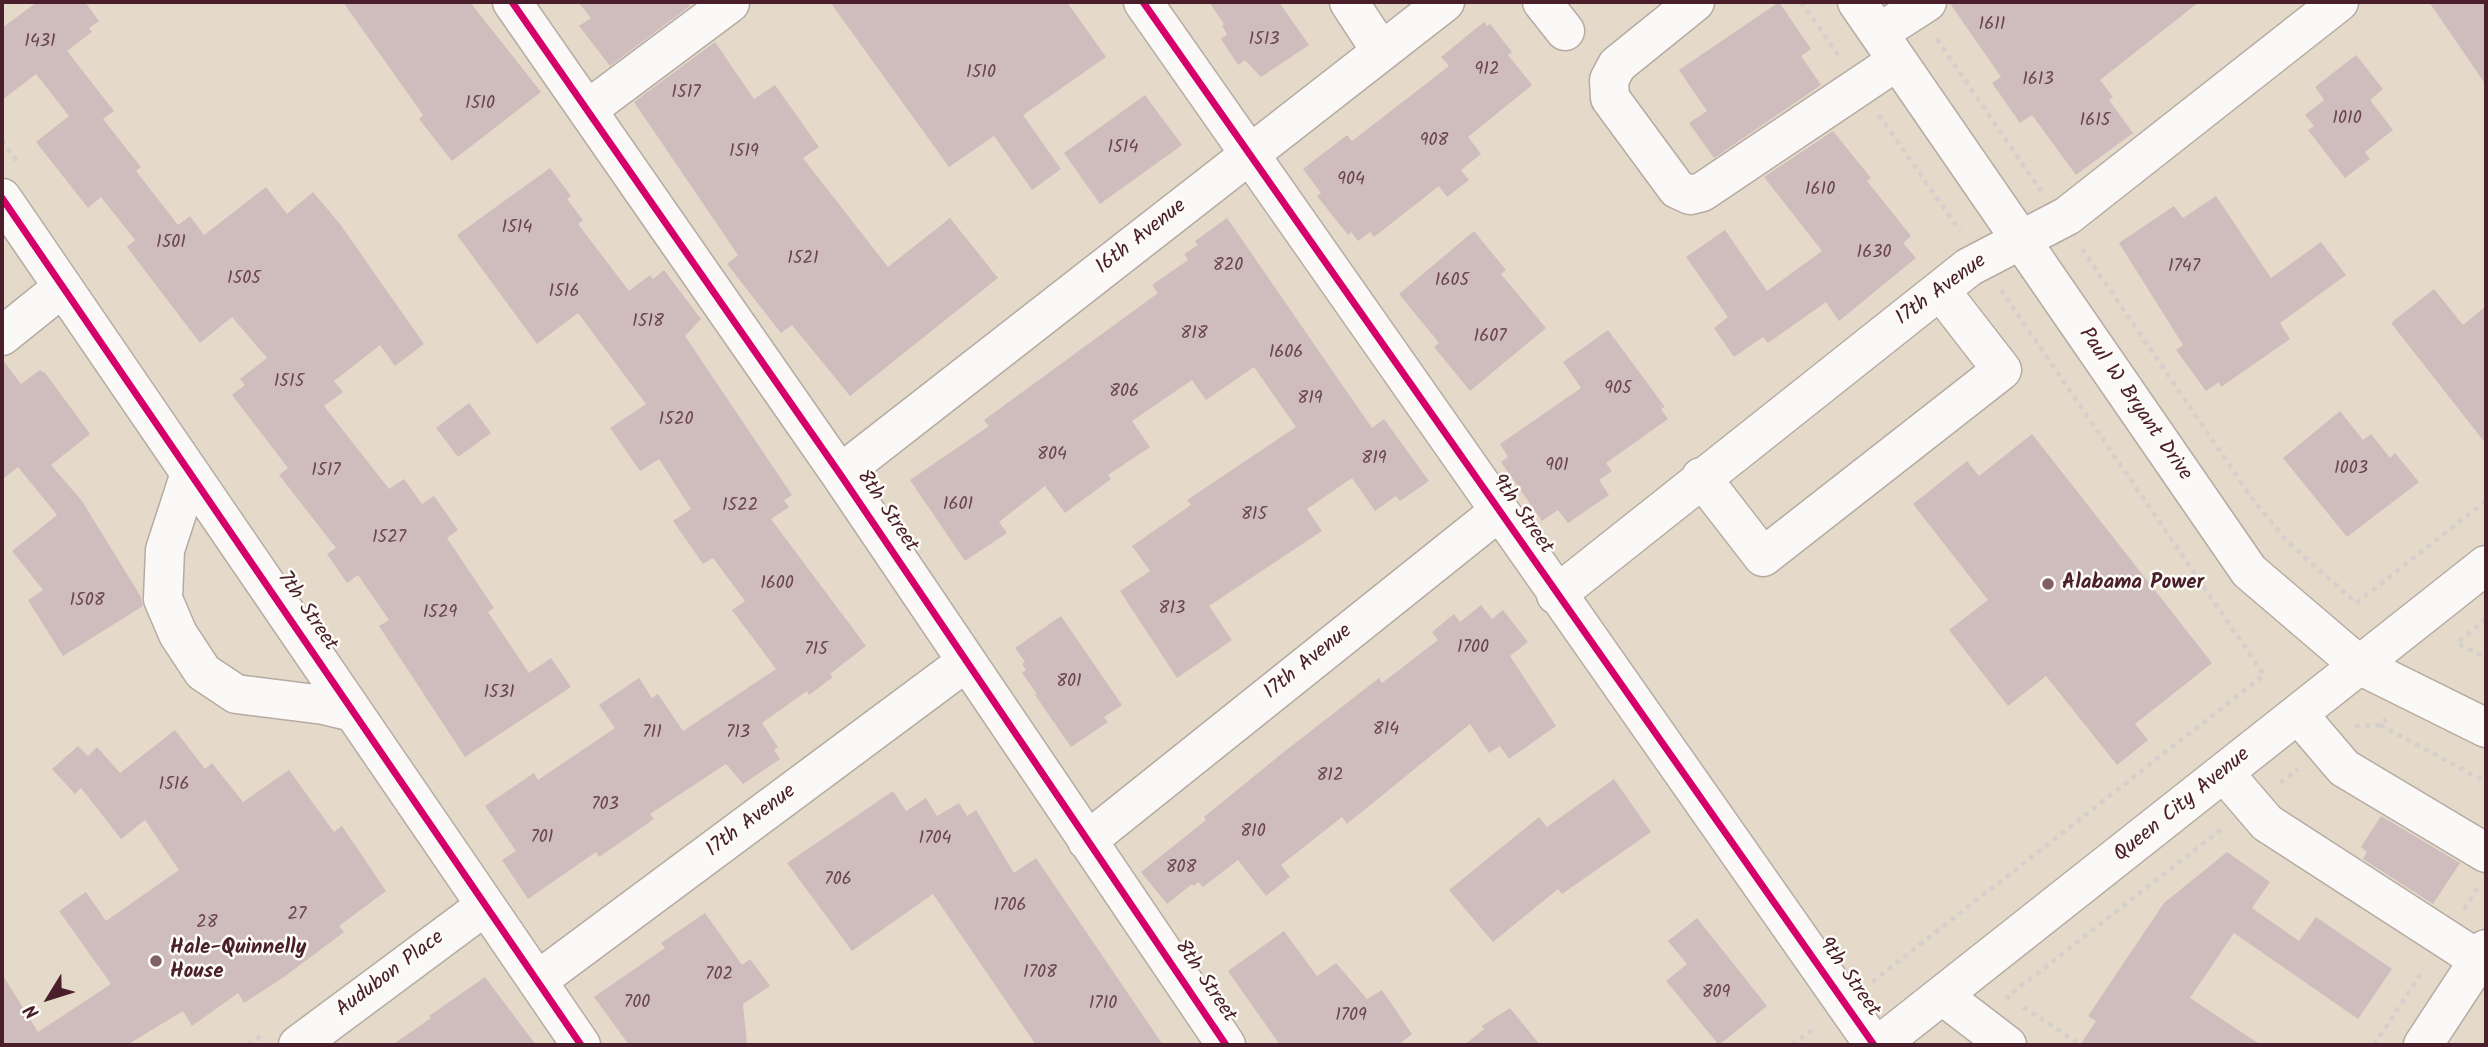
<!DOCTYPE html>
<style>
body{margin:0}
#map{position:relative;width:2488px;height:1047px;overflow:hidden;background:#e5d9c9;font-family:Kalam,sans-serif}
canvas{display:block}
.frame{position:absolute;inset:0;border:4px solid #4a1f2b;pointer-events:none}
.north{position:absolute;left:14px;top:963px;width:70px;height:70px;-webkit-text-stroke:5px #fdfcf7;paint-order:stroke;rotate:232deg;font-size:19px;font-weight:700;line-height:28px;text-align:center;color:#4a1f2b}
.north::after{content:'';display:block;margin:auto;width:24px;height:32px;background:#4a1f2b;clip-path:polygon(50% 0,100% 100%,50% 72%,0 100%)}
</style>
<div id="map">
<canvas width="2488" height="1047"></canvas>
<div class="frame"></div>
<div class="north">N</div>
</div>
<script>
const context = document.querySelector('canvas').getContext('2d');
context.lineJoin = 'round';
function paint(path, color) { context.fillStyle = color; context.fill(path, 'evenodd'); }
function trace(path, color, width, dash) { context.strokeStyle = color; context.lineWidth = width; context.lineCap = dash ? 'butt' : 'round'; context.setLineDash(dash || []); context.stroke(path); }
function label(font, color, halo, rows, align = 'center') {
  context.font = font + ' Kalam,sans-serif'; context.lineWidth = 5; context.setLineDash([]); context.textBaseline = 'middle'; context.strokeStyle = halo; context.fillStyle = color; for (const [text, x, y, turn = 0] of rows) {
    context.save(); context.translate(x, y); context.rotate((+turn || 0) * Math.PI / 180); context.textAlign = isNaN(turn) ? turn : align; if (halo) context.strokeText(text, 0, 0); context.fillText(text, 0, 0); context.restore();
  }
}
const building = new Path2D(`
 M37,2H85L99,21L89,28L92,32L67,51L114,111L103,119L141,167L136,171L178,225L190,216L204,235L266,187L287,214L313,192L340,224L424,344L395,366L380,345L334,381L343,392L324,406L389,489L404,479L422,504L434,496L458,530L447,538L494,608L488,612L529,673L551,658L571,687L465,757L379,626L389,620L358,575L347,583L327,554L336,548L279,475L288,468L232,395L245,385L240,379L267,358L232,317L200,343L127,247L135,240L101,197L88,208L36,142L69,116L36,74L2,100V28Z
 M343,2H470L541,92L452,161L419,119L423,115Z
 M578,2H687L690,6L610,66L579,26L591,18Z
 M830,2H1067L1106,57L1023,115L1061,169L1032,190L994,136L949,167Z
 M1209,2H1279L1309,45L1261,77L1245,60L1238,65L1221,39L1227,34L1222,26L1224,24Z
 M1779,2L1811,49L1801,56L1821,85L1714,158L1689,123L1707,111L1679,70Z
 M1949,2H2199L2100,80L2113,97L2109,100L2133,133L2076,175L2032,115L2020,123L1992,83L2001,77Z
 M2429,2H2486V85Z
 M1484,22L1487,26L1490,24L1512,52L1508,55L1532,85L1468,137L1481,154L1461,170L1469,180L1447,197L1439,186L1374,237L1370,232L1358,241L1351,232L1348,235L1317,196L1321,193L1303,169L1347,135L1352,141L1449,66L1441,57Z
 M715,42L754,99L775,85L819,147L803,158L888,267L950,218L998,278L850,396L792,325L781,333L727,264L738,255L634,102Z
 M2356,55L2383,89L2370,100L2393,130L2365,152L2370,159L2345,178L2308,130L2314,126L2305,115L2324,100L2315,87Z
 M1145,95L1182,145L1100,204L1064,153Z
 M1833,131L1871,178L1867,181L1911,236L1903,243L1916,258L1839,321L1826,302L1768,343L1763,337L1734,357L1714,328L1728,317L1686,257L1725,230L1767,291L1822,251L1764,177Z
 M550,168L571,196L567,199L583,220L578,224L629,291L650,275L653,279L664,270L701,319L685,336L792,495L784,500L789,507L771,519L866,646L830,674L833,677L809,695L807,691L762,723L778,747L774,750L780,759L743,784L726,764L650,814L654,819L599,857L596,852L528,899L502,860L516,851L485,806L534,773L538,780L615,728L599,705L639,678L652,698L658,694L683,731L776,669L732,610L745,601L713,558L703,564L673,521L691,509L659,459L640,471L610,428L646,404L578,313L537,344L457,235Z
 M2216,196L2271,278L2321,242L2346,275L2280,323L2290,339L2221,387L2219,382L2206,391L2176,350L2183,345L2119,243L2174,206L2183,218Z
 M1227,218L1372,428L1384,419L1429,481L1400,501L1396,496L1375,511L1352,478L1307,509L1322,531L1209,606L1232,640L1177,678L1120,591L1150,571L1132,546L1191,505L1187,500L1296,427L1254,367L1206,400L1192,380L1132,421L1150,447L1108,475L1111,479L1065,513L1045,486L999,522L1007,533L965,561L910,480L989,426L984,420L1158,293L1152,285L1188,260L1184,254L1198,245L1195,241Z
 M1474,231L1506,270L1501,274L1546,328L1470,391L1434,347L1439,343L1399,294Z
 M2434,289L2463,325L2486,306V444L2391,323Z
 M1608,330L1665,407L1661,409L1668,419L1606,463L1612,471L1599,480L1609,495L1568,523L1558,510L1542,521L1501,462L1508,457L1500,444L1581,388L1563,362Z
 M2,359L21,384L40,370L46,374L90,434L51,465L82,501L141,597L143,606L63,656L28,600L43,590L12,551L57,515L18,467L2,480Z
 M469,403L491,433L458,457L436,428Z
 M2340,411L2363,440L2371,434L2390,458L2395,453L2419,482L2347,537L2283,458Z
 M2032,434L2212,663L2135,724L2148,740L2117,765L2046,676L2008,706L1949,630L1988,600L1913,504L1967,461L1979,476Z
 M1481,605L1492,619L1503,610L1528,642L1510,656L1556,726L1509,759L1500,746L1489,753L1470,724L1347,824L1342,817L1281,865L1290,877L1266,896L1238,860L1203,887L1198,882L1194,886L1192,884L1167,904L1141,872L1206,820L1204,817L1280,755L1379,678L1382,683L1438,640L1432,632L1454,614L1460,622Z
 M1061,616L1122,705L1104,717L1108,722L1071,747L1035,695L1037,694L1022,673L1026,670L1022,664L1025,662L1015,648Z
 M175,730L205,769L212,763L243,802L289,770L334,832L342,826L386,891L339,926L344,932L284,977L244,1003L238,993L192,1026L183,1011L127,1045H2V974L38,1032L111,984L59,911L86,892L106,921L179,870L145,820L121,839L81,788L75,794L52,769L78,746L88,756L97,747L120,773Z
 M1614,779L1651,832L1562,894L1558,889L1493,942L1449,890L1539,817L1547,827Z
 M893,791L906,811L926,798L937,816L959,803L967,816L976,810L1014,873L1036,858L1163,1045H1036L933,894L852,951L787,863Z
 M2381,816L2460,863L2433,904L2363,859L2367,852L2361,847Z
 M2227,852L2270,882L2252,908L2299,941L2316,917L2392,969L2358,1019L2234,933L2190,998L2261,1045H2080L2096,1021L2088,1016L2164,903Z
 M705,913L742,965L750,959L770,986L743,1004L747,1044L629,1045L594,997L665,948L661,943Z
 M1697,918L1767,1006L1719,1045L1666,981L1687,964L1668,941Z
 M1284,931L1317,976L1336,963L1367,999L1382,990L1412,1034L1398,1045H1280L1228,971Z
 M485,977L536,1045H392L431,1018L429,1016Z
 M1510,1008L1540,1045H1464L1484,1029L1482,1026Z`);
const path = new Path2D(`
 M1801,2L1839,56
 M1937,39L2041,191
 M1879,115L1960,231
 M2,140L19,165
 M2082,249L2254,501L2287,541L2356,603L2486,501
 M2486,619L2457,643L2486,658
 M2380,725L2486,782
 M2355,726L2380,725L2386,719
 M2280,783L2298,769
 M2464,909L2478,887
 M1872,982L2264,675L2001,290
 M2010,998L2007,997L2224,827
 M2023,1007L2081,1045
 M248,1045L262,1035
 M1792,1045L1816,1027
 M2374,1045L2424,969`);
const minor = new Path2D(`
 M512,2L840,474L1226,1045
 M1143,2C1385,351 1631,697 1874,1045
 M1349,2L1381,51
 M1542,2L1565,31
 M1695,2L1617,65L1609,80L1610,98L1677,189L1690,195L1702,192L1897,61
 M1857,2L2249,571L2359,665L2486,728
 M1879,33L1927,2
 M587,110L730,3
 M2,198L581,1045
 M2,336L63,287
 M190,473L165,550L163,599L178,634L203,672L236,694L324,705L353,712
 M840,474L1445,2
 M1701,477L1763,557L2002,370L1940,290
 M1556,595L1969,267L2067,216L2339,2
 M2298,714L2344,768L2486,853
 M2224,773L2267,823L2479,960
 M1087,841L1497,513
 M537,981L966,662
 M1943,996L2007,1045
 M298,1045L485,906
 M1879,1045L2486,565
 M2423,1045L2486,949`);
const cycleway = new Path2D(`
 M512,2L840,474L1226,1045
 M1143,2C1385,351 1631,697 1874,1045
 M2,198L581,1045`);
const markers = [
 [2048,584,7,"#806062"],
 [156,961,7,"#806062"]
];
const numberNames = [
 ["1611",1992,26],
 ["1513",1264,41],
 ["1431",40,43],
 ["912",1487,71],
 ["1510",981,74],
 ["1613",2038,81],
 ["1517",686,94],
 ["1510",480,105],
 ["1010",2347,120],
 ["1615",2095,122],
 ["908",1434,142],
 ["1514",1123,149],
 ["1519",744,153],
 ["904",1351,181],
 ["1610",1820,191],
 ["1514",517,229],
 ["1501",171,244],
 ["1630",1874,254],
 ["1521",803,260],
 ["820",1228,267],
 ["1747",2184,268],
 ["1505",244,280],
 ["1605",1452,282],
 ["1516",564,293],
 ["1518",648,323],
 ["818",1194,335],
 ["1607",1490,338],
 ["1606",1286,354],
 ["1515",289,383],
 ["905",1618,390],
 ["806",1124,393],
 ["819",1310,400],
 ["1520",676,421],
 ["804",1052,456],
 ["819",1374,460],
 ["901",1557,467],
 ["1003",2351,470],
 ["1517",326,472],
 ["1601",958,506],
 ["1522",740,507],
 ["815",1254,516],
 ["1527",389,539],
 ["1600",777,585],
 ["1508",87,602],
 ["813",1172,610],
 ["1529",440,614],
 ["1700",1473,649],
 ["715",816,651],
 ["801",1069,683],
 ["1531",499,694],
 ["814",1386,731],
 ["711",652,734],
 ["713",738,734],
 ["812",1330,777],
 ["1516",174,786],
 ["703",605,806],
 ["810",1253,833],
 ["701",542,839],
 ["1704",935,840],
 ["808",1181,869],
 ["706",838,881],
 ["1706",1010,907],
 ["27",297,916],
 ["28",207,924],
 ["1708",1040,974],
 ["702",719,976],
 ["809",1716,994],
 ["700",637,1004],
 ["1710",1103,1005],
 ["1709",1351,1017]
];
const streetNames = [
 ["16th Avenue",1142,238,-38],
 ["17th Avenue",1942,291,-36],
 ["Paul W Bryant Drive",2134,405,55],
 ["8th Street",886,512,56],
 ["9th Street",1521,515,55],
 ["7th Street",306,612,56],
 ["17th Avenue",1309,663,-39],
 ["Queen City Avenue",2183,806,-39],
 ["17th Avenue",752,822,-37],
 ["Audubon Place",391,975,-37],
 ["9th Street",1848,978,55],
 ["8th Street",1204,982,56]
];
const poiNames = [
 ["Alabama Power",2062,584],
 ["Hale-Quinnelly",170,949],
 ["House",170,973]
];
paint(building, '#cfbdbe');
trace(minor, '#b6aba2', 41);
trace(path, '#d5d0cc', 4.5, [5, 5]);
trace(minor, '#fbf9f7', 38);
trace(cycleway, '#d6006c', 7);
for (const [x, y, r, color] of markers) { const dot = new Path2D(); dot.arc(x, y, r, 0, 2 * Math.PI); context.fillStyle = color; context.fill(dot); trace(dot, '#fdfcf7', 2.5); }
label('18px', '#6b4650', null, numberNames);
label('21px', '#4a1f2b', '#fdfcf7', streetNames);
label('bold 21px', '#4a1f2b', '#fdfcf7', poiNames, 'left');
</script>
